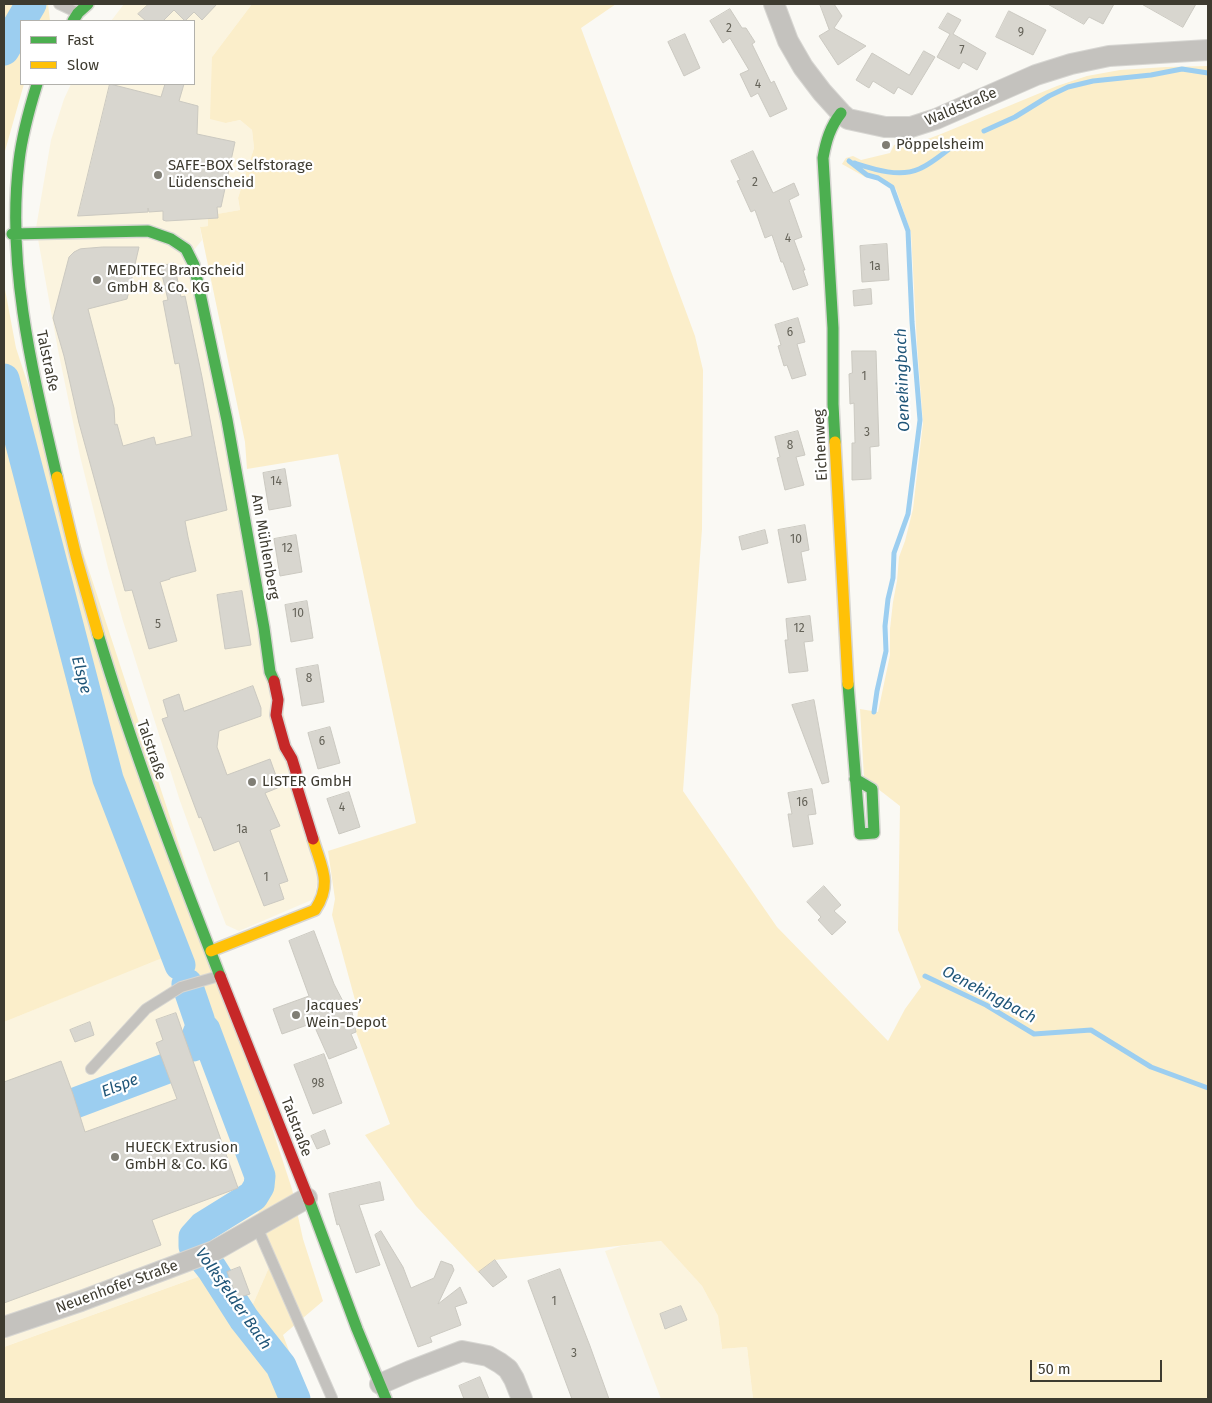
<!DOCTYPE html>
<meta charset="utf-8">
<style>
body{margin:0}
#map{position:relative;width:1212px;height:1403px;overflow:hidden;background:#faf9f4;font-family:"Fira Sans",sans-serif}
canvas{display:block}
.frame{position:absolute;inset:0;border:5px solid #3e3b30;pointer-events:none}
.legend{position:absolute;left:20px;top:20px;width:175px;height:65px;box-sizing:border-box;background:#fff;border:1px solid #b2b1ac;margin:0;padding:6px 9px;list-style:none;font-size:15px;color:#3e3b30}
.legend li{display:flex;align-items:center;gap:10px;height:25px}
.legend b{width:25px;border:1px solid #b2b1ac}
.scale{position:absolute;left:1030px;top:1360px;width:132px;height:22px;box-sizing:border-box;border:2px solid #3e3b30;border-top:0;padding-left:6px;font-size:15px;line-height:18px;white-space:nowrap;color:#3e3b30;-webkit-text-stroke:4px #fff;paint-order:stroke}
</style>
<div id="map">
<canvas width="1212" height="1403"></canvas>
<div class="frame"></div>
<ul class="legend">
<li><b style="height:6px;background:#4caf50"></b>Fast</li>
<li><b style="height:6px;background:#ffc107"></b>Slow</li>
</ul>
<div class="scale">50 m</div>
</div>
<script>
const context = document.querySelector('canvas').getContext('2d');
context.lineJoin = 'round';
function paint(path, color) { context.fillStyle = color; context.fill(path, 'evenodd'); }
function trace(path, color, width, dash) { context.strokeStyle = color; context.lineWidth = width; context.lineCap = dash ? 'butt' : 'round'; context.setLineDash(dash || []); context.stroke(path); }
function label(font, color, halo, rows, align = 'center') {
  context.font = font + ' "Fira Sans",sans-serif'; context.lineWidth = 4.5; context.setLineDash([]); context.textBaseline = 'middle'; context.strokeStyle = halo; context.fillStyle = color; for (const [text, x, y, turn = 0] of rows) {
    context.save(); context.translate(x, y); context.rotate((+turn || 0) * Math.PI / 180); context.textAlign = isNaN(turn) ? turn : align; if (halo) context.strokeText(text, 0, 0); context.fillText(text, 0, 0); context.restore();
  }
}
const built = new Path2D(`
 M124,4H252L212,57L226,123L240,120L252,130L254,148L238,198L240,210L218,214L208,226L200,227L202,240L190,255L318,879L314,899L239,931L226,925L211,886L180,801L123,621L108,568L80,456L58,350L36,228L51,140L64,99L71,84H194V21H111Z
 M167,955L274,1256L253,1304L233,1314L206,1274L4,1347V1022Z
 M661,1241L702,1286L718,1316L722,1349L747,1347L753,1399H661L605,1251L621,1246Z`);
const green = new Path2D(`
 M4,4H48L50,21H21V84H24L5,151L4,165Z
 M252,4H616L581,28L695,336L703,370L702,529L683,791L777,927L888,1041L905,1009L921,987L898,930L900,806L864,778L860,709L878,712L890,655V629L893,602L897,581L899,557L905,541L913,509L923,423L917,344L911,233L896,189L868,173L865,177L842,164L846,158L853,156L861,160L890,153L894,145L907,142L925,140L941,134L1057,86L1087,76L1120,70L1166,67L1208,66V1399H753L747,1347L722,1349L718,1316L702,1286L661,1241L495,1260L479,1273L416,1206L365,1135L390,1124L356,1032L358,1011L332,915L335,899L328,851L416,823L338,454L247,469L245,442L200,227L208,226V219L217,218V214L240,210L238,198L254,148L252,130L240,120L226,123L210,119L212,57Z
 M4,284L16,348L292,1189L303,1239L323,1301L283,1335L291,1356L303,1379L308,1399H4V1347L206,1274L233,1314L253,1304L274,1256L167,956L4,1022Z`);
const stream = new Path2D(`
 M984,131L1015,117L1049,96L1068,87L1093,81L1151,75L1182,69L1208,73
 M849,161L867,175L878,178L892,187L908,231L912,322L920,420L908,514L894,553L893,578L888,599L885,626L886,651L877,691L874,712
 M854,163C873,169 899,178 919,169C931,164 944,153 954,145
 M925,976L986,1005L1034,1034L1091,1030L1151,1067L1208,1088`);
const river = new Path2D(`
 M4,50L31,4
 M4,379L108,779L180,965
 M187,984L199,1019L201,1026L193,1046
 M201,1026L205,1030L260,1176L259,1186L253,1196L203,1227L194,1237V1246L212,1269L244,1319L281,1366L295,1399
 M75,1103L165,1069`);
const building = new Path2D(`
 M149,4H217L202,20L194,12L185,21L174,10L163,21H146L138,14Z
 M820,4H834L842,16L834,28L866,46L838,65L819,36L829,30Z
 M1048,4H1114L1103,24L1089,17L1084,24Z
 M1142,4H1196L1183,27Z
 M730,9L742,28H746L755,42L752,44L771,83L774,81L787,109L770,117L758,93L751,97L740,74L749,70L730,38L723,43L710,21Z
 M1009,11L1046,30L1033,55L996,37Z
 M948,13L961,20L953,34L986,53L977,70L963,62L959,69L937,57L950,34L939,28Z
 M685,34L700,68L684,76L668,42Z
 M924,51L935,57L912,95L898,87L894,94L873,81L869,88L856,80L872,53L909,75Z
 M110,84L161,97L165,84H184L179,101L198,106L197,134L235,142L221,207H217L218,218L166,221L163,220V211L149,212L148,208V212L78,216Z
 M753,151L773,193L794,183L799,195L789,200L802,237L794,240L805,270H803L808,285L793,290L783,262H781L772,235L765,238L755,210L751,212L737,181L740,180L731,161Z
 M887,244L889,280L862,282L860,246Z
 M103,247H139L127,299L88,309L114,408L115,425L117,424L123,446L154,437L156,445L192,436L179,363L175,364L163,301L168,300L160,266L174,263L181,297L185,296L202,377L227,510L185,521L188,537L196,571L170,578V579L160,582L177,641L149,649L132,590L125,591L79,423L64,356L53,318L69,257L74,252L80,249Z
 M871,289L872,304L854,306L853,291Z
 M798,318L805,342L797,344L806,375L792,379L787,365L784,366L778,346L781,345L775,325Z
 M852,351H876L879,446L870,447L871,479L852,480V443H855L854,403L850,404L849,374L852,373Z
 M798,431L805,455L796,457L804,485L785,490L777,458L780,457L775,437Z
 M285,469L291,506L269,510L263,473Z
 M805,525L809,550L801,552L806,580L788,583L778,530Z
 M765,530L768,543L742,550L739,537Z
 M296,535L302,572L280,576L274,539Z
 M242,591L251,645L225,649L217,595Z
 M307,601L313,638L291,642L285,605Z
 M810,616L813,641L804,642L808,671L789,673L785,640H788L786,619Z
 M318,665L324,702L302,706L296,669Z
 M253,686L261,708V716L219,731L217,747L227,775L270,759L280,787L265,793L280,826L270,830L288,881L279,884L284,899L264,906L239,841L214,851L201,817L199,818L162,719L168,717L163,700L179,694L184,711Z
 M814,700L829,782L822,784L792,705Z
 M330,727L340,763L318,769L308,733Z
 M812,789L816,814L808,815L813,844L793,847L788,814H792L788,793Z
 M349,792L360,827L339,834L327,799Z
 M824,886L841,905L834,911L846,922L832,935L818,920L821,917L807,902Z
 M314,931L334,984L349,1013L352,1012L356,1032L351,1034L357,1048L329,1059L313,1023L282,1034L273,1009L309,996L289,941Z
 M176,1013L238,1188L152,1220L161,1245L4,1303V1082L61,1061L73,1094L85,1132L177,1099L156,1043L163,1040L156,1020Z
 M90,1022L94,1035L75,1042L70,1030Z
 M324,1054L342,1103L313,1114L294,1065Z
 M325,1130L330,1144L317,1149L311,1136Z
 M380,1182L384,1200L359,1205L380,1265L356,1273L339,1224L337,1225L329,1194Z
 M381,1231L403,1267L411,1288L434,1278L441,1261L452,1265L454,1270L438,1304L460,1287L467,1303L455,1307L461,1325L430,1337L432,1342L418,1347L375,1235Z
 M495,1260L507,1277L493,1287L479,1272Z
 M240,1267L250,1294L237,1298L227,1272Z
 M560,1269L590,1346L609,1399H572L528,1281Z
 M681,1306L687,1320L665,1329L660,1314Z
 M480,1377L489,1399H464L459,1386Z`);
const lane = new Path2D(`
 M59,4L78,13
 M91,1069L146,1009L181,987L219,976
 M257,1227L332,1398`);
const street = new Path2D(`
 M774,4L788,41L803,67L822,92L841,113L848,119L885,127H911L936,119L1036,75L1071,64L1109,56L1208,50
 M4,1327L81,1301L214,1251L307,1198
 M380,1384L410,1371L462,1351L488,1356L500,1363L508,1369L514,1379L522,1399`);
const fast = new Path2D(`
 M73,21L78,13L88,4
 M37,84C29,110 22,135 19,161C6,267 33,374 57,477
 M12,234L148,231L171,239L186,249L194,265L227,420L264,628L270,672L274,681
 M835,442L833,404V328L823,158C826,141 830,127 841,113
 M98,634C133,751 176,863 220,976
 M848,684L860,834L874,833L872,789L855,779
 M309,1200L357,1329L386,1399`);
const slow = new Path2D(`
 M835,442L848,684
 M57,477L76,556L98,634
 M211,951L315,910C333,883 321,867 313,839`);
const jam = new Path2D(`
 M274,681L278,700L276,715L285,747L292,759L296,772V784L313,839
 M220,976L309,1200`);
const markers = [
 [886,145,5,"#807e75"],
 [158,175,5,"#807e75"],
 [97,280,5,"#807e75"],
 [252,782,5,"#807e75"],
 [296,1015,5,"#807e75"],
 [115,1157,5,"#807e75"]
];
const numberNames = [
 ["2",729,29],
 ["9",1021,33],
 ["7",962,51],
 ["4",758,85],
 ["2",755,183],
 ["4",788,239],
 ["1a",875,267],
 ["6",790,333],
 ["1",864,377],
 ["3",867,433],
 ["8",790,446],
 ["14",276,482],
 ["10",796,540],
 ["12",287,549],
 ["10",298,614],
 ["5",158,625],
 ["12",799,629],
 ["8",309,679],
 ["6",322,742],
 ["16",802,803],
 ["4",342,808],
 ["1a",242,830],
 ["1",266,878],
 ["98",318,1084],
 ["1",554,1302],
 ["3",574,1354]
];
const streetNames = [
 ["Waldstraße",961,107,-23],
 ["Talstraße",47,361,78],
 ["Eichenweg",821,445,-93],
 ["Am Mühlenberg",265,547,80],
 ["Talstraße",151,750,71],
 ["Talstraße",296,1127,69],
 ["Neuenhofer Straße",117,1287,-20]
];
const poiNames = [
 ["Pöppelsheim",896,145],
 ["SAFE-BOX Selfstorage",168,166],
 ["Lüdenscheid",168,183],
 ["MEDITEC Branscheid",107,271],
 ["GmbH & Co. KG",107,288],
 ["LISTER GmbH",262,782],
 ["Jacques’",306,1006],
 ["Wein-Depot",306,1023],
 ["HUECK Extrusion",125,1148],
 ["GmbH & Co. KG",125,1165]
];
const waterNames = [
 ["Oenekingbach",903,380,-92],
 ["Elspe",81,675,75],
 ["Oenekingbach",989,995,28],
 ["Elspe",120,1086,-21],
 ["Volksfelder Bach",233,1299,55]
];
paint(built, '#fbf4df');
paint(green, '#fbeeca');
trace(stream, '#9ccef0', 5);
trace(river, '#9ccef0', 31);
paint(building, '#d8d6cf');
trace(building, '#cbc9c1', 1);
trace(lane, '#d7d6d2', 12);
trace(street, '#d7d6d2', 22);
trace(fast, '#d7d6d2', 14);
trace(slow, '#d7d6d2', 14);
trace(jam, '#d7d6d2', 14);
trace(lane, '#c4c2be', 10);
trace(street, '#c4c2be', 20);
trace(fast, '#4caf50', 11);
trace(slow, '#ffc107', 11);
trace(jam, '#c62828', 11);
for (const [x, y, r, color] of markers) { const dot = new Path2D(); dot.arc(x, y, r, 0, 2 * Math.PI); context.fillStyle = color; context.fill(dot); trace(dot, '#fff', 2); }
label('12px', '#646258', null, numberNames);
label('15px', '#3e3b30', '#fff', streetNames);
label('15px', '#3e3b30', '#fff', poiNames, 'left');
label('italic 16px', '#1f5578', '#fff', waterNames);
</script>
